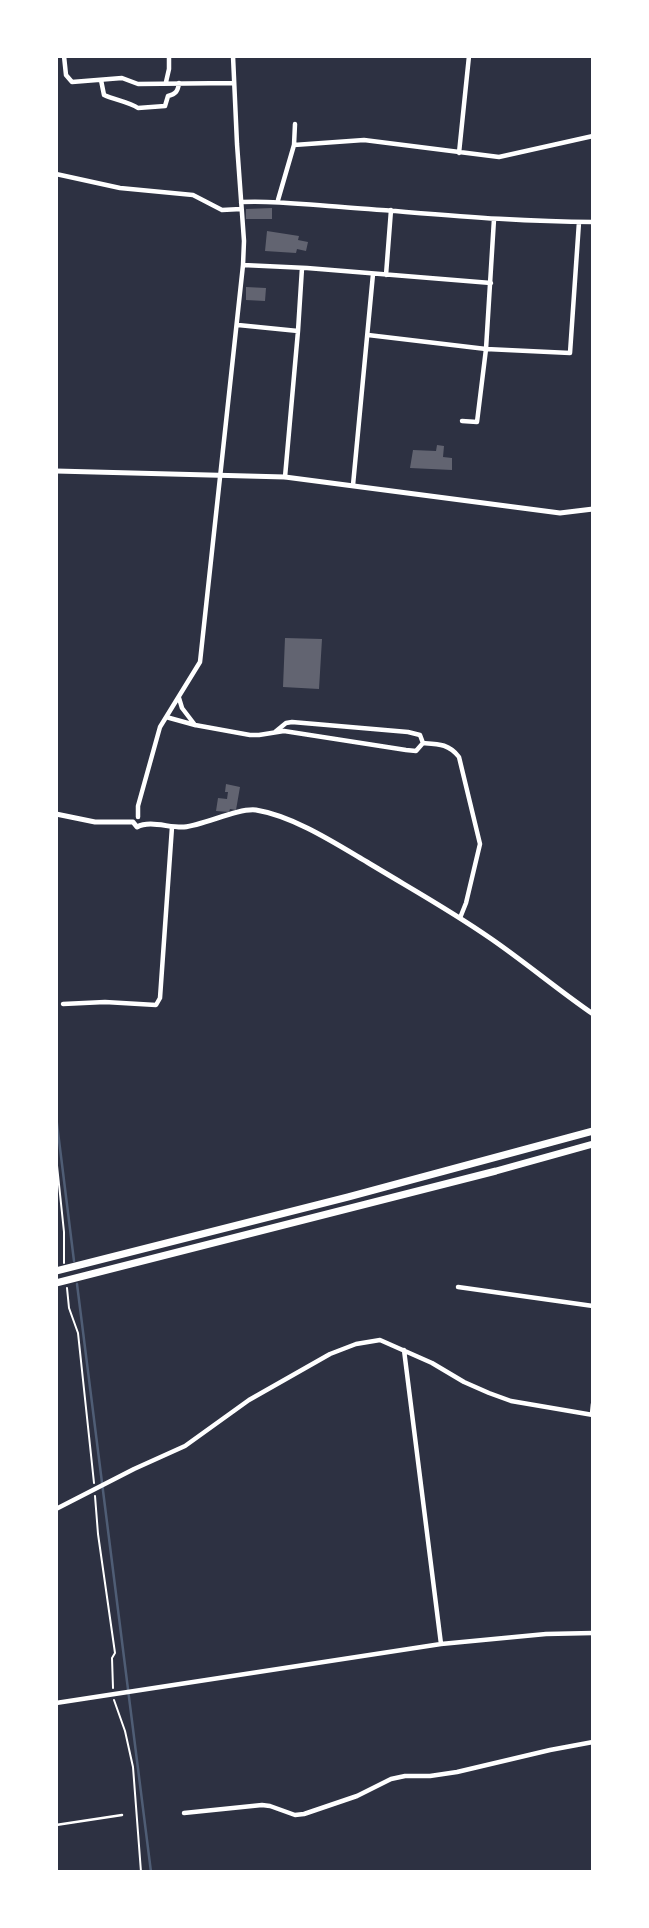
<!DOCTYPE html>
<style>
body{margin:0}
#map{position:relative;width:649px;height:1928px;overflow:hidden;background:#2d3142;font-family:Karla,sans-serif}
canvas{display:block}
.frame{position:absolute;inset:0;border:58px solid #fff;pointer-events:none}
</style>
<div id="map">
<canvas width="649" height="1928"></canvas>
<div class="frame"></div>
</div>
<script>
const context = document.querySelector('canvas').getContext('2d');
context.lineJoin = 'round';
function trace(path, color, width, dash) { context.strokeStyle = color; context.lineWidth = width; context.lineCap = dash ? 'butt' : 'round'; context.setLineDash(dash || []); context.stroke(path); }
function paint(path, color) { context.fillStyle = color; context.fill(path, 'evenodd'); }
const stream = new Path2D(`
 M56,1116L74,1261
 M77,1284L151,1872`);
const building = new Path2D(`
 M272,208V219H246V209Z
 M267,231L299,236L298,240L308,242L306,251L297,249L296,253L265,251Z
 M246,287L266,288L265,301L246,300Z
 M437,445L444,446L443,457L452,458V470L410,468L413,450L436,451Z
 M285,638L322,639L319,689L283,687Z
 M226,784L240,787L236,810L230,809L229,812L216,811L218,798L227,799L228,792H225Z`);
const path = new Path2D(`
 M56,1156L64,1232V1263
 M67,1288L69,1308L78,1333L94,1483
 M95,1496L98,1534L115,1653L112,1658L113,1688
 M114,1700L125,1731L133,1767L141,1872`);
const service = new Path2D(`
 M56,1825L122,1815`);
const minor = new Path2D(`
 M64,56L66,75L72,82L122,78L138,84L234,83
 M101,80L104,95C115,100 129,102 138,108L165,106L168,96C176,94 178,91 179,83
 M166,82L169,69V56
 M294,145L295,124
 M459,153L469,56
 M56,174L120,188L193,195L222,210L241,209
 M278,200L294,145L364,140L499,157L593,136
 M241,202C276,200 307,205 342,207C426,213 509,222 593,222
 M243,265L307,268L491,283
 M386,275L391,210
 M238,325L298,331
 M368,335L486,349L570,353L579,222
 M462,421L477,422L486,349L494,219
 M285,477L298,331L302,268
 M353,485L373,274
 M179,698L182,708L195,725
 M166,717L195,725L250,735H259L284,731L406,750L416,751L423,743C439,744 449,744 459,757L480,844L466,903L460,918
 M275,732L286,723L292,722L408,732L420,735L423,743
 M138,817V806L160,727L200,662L243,265L244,241L237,144L233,56
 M63,1004L105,1002L156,1005L160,998L172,827
 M458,1287L593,1306
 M404,1350L441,1644
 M592,1414L593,1404
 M56,1509L134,1469L185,1446L249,1400L330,1354L356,1344L380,1340L432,1363L464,1382L489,1393L511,1401L593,1415
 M56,1703L441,1644L546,1634L593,1633
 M184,1813L262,1805L270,1806L295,1815L304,1814L357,1796L391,1779L405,1776H430L457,1772L550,1750L593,1742`);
const tertiary = new Path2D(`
 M56,471L285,477L560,513L593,509
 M56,814L95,822H133L137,827C150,820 169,828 184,827C205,825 237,808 256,810C293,816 335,843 367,862C408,887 450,910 490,938C525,962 558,990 593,1014`);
const trunk = new Path2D(`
 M56,1271L348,1197L593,1131
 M56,1283L496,1171L593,1144`);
trace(stream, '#4f5d75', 2.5);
paint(building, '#626471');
trace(path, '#fff', 2);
trace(service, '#fff', 2.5);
trace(minor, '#fff', 4.5);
trace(tertiary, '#fff', 5);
trace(trunk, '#fff', 7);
</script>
